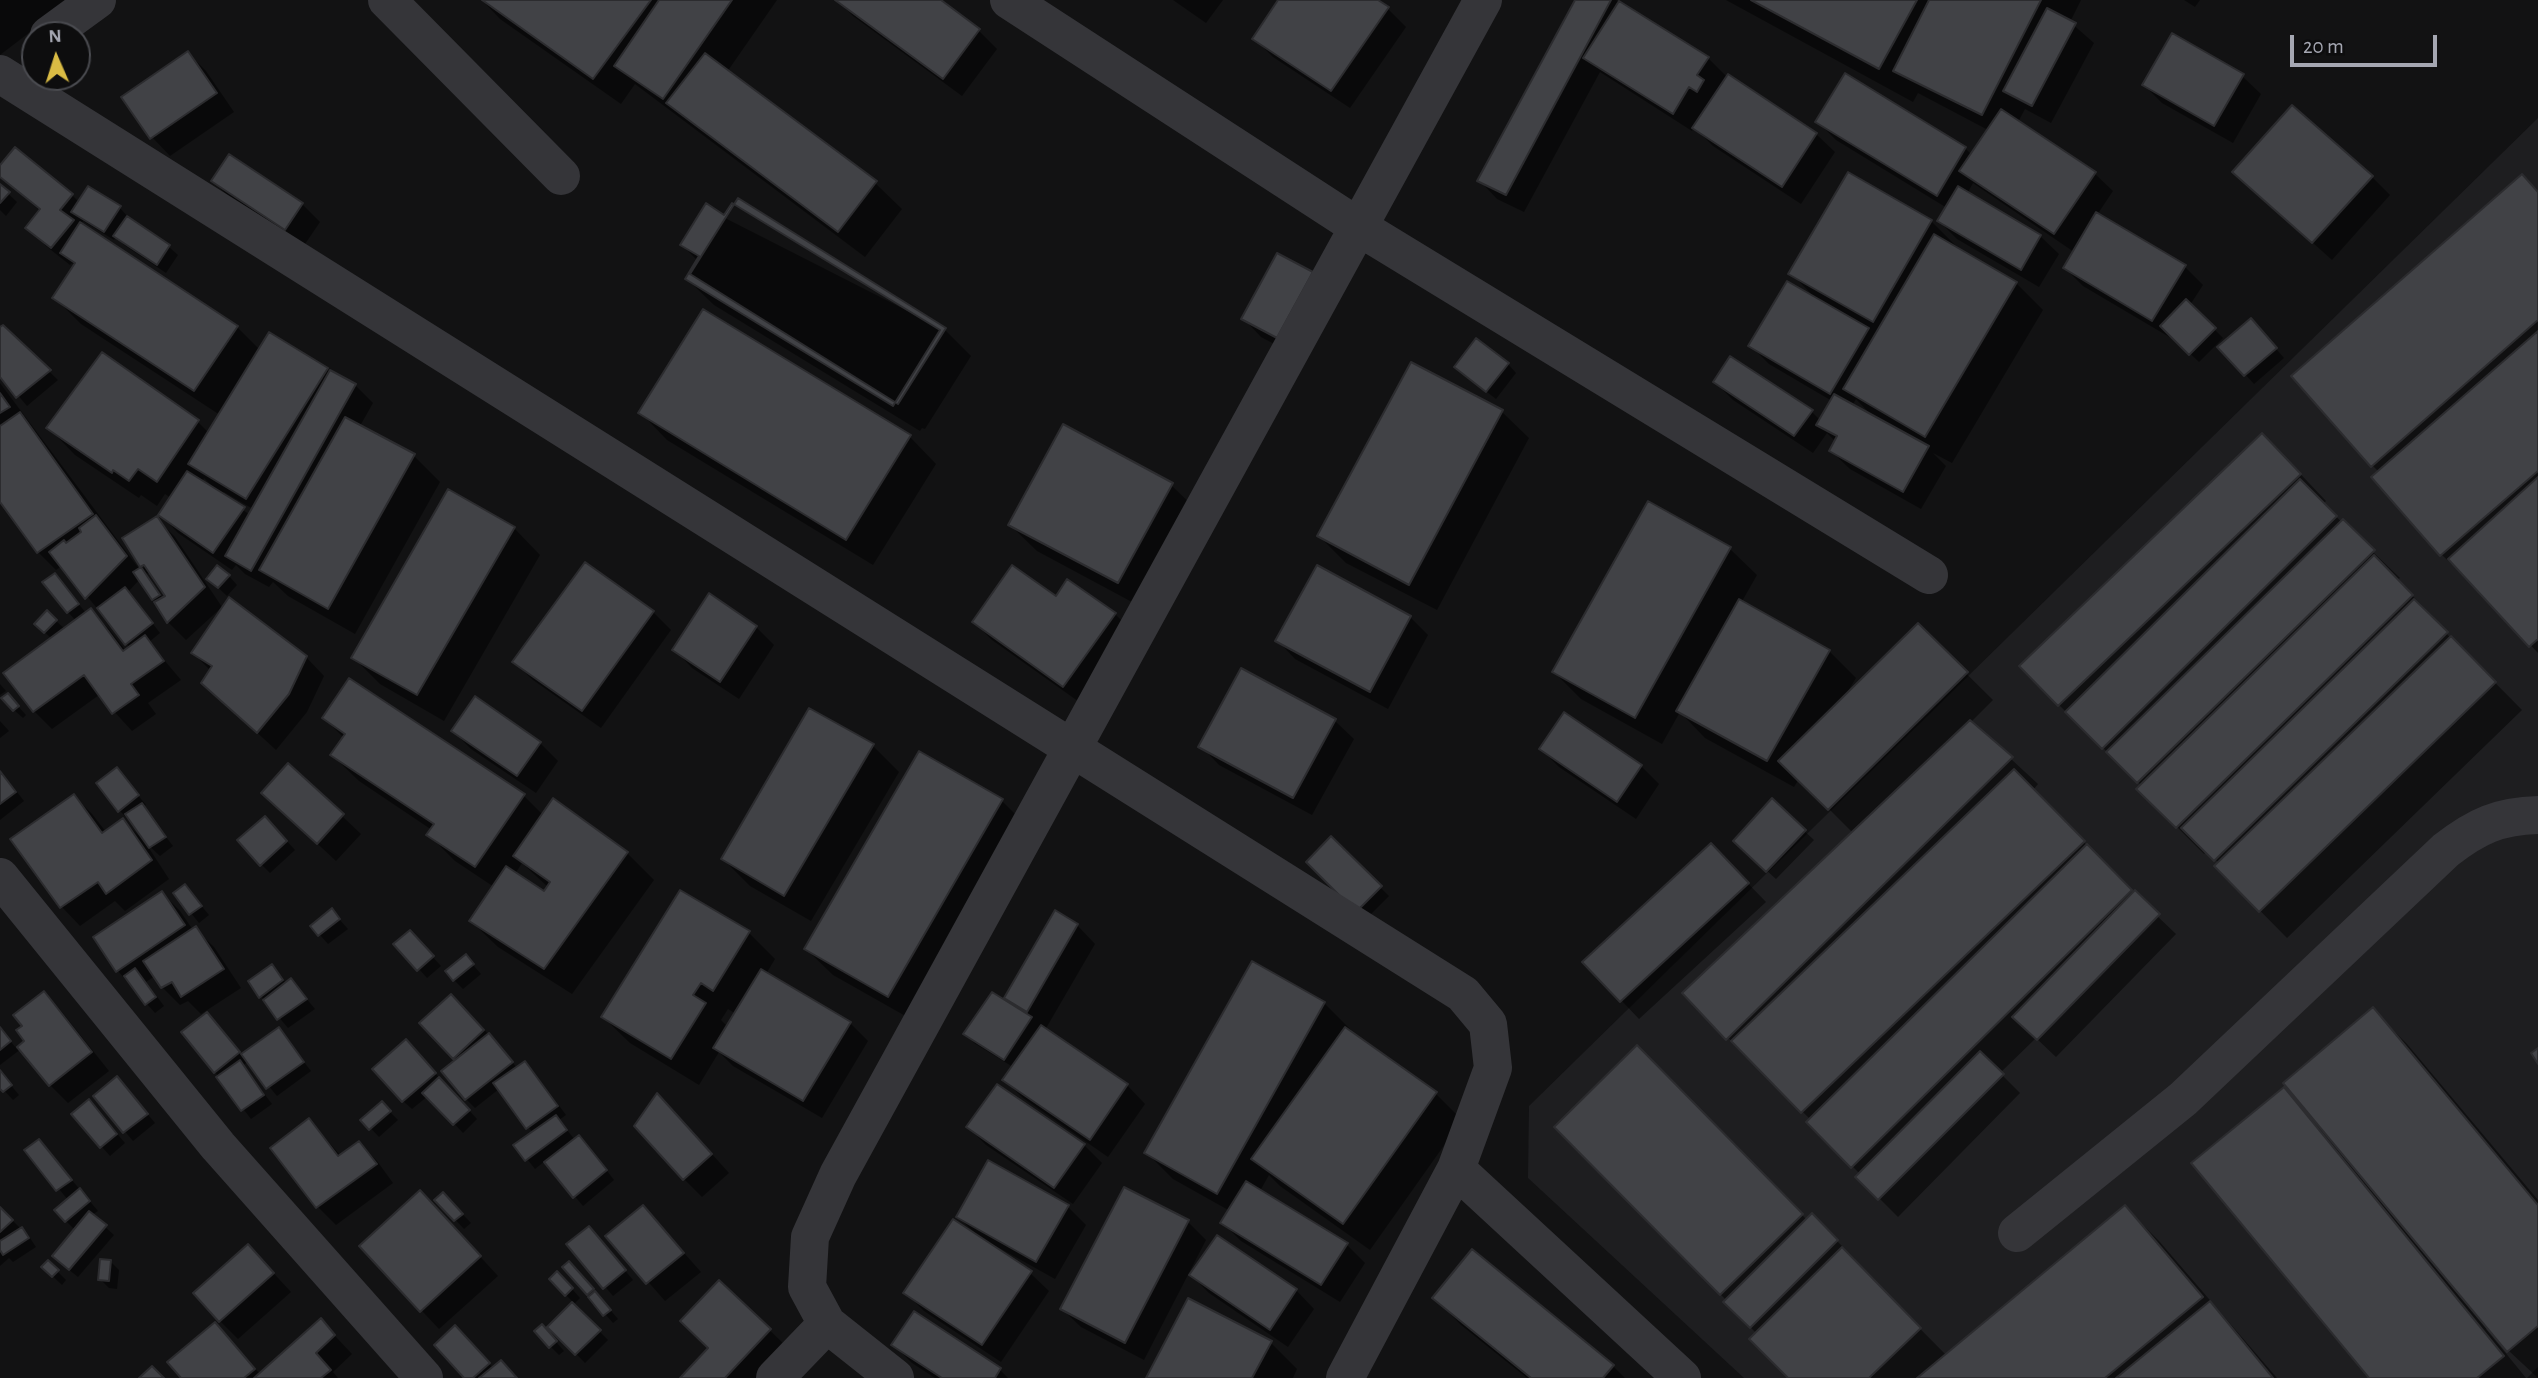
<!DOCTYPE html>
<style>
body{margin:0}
#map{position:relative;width:2538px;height:1378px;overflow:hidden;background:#121213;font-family:"Alegreya Sans",sans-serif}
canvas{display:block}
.north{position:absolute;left:21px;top:21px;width:70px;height:70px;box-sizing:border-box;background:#0d0d0e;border:2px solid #4a4b50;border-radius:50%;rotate:357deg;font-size:19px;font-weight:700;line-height:28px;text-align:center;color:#a5a7b2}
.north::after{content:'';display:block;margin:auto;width:24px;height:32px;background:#d9bb44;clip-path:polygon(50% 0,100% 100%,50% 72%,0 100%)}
.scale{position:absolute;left:2290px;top:35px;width:147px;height:32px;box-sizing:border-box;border:4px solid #a5a7b2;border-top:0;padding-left:9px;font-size:21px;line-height:24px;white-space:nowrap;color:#a5a7b2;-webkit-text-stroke:5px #0d0d0e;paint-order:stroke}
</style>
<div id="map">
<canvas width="2538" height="1378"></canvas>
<div class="north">N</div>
<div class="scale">20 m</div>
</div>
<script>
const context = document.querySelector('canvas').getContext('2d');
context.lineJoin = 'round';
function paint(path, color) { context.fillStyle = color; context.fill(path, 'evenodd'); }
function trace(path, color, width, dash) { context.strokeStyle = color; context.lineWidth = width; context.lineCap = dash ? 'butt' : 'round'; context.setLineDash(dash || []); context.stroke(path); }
const built = new Path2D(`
 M2538,118V1367L2527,1378H1744L1528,1178L1529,1106Z`);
const shadow = new Path2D(`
 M0,0H72L0,55Z
 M482,0H777L727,72L875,183L902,209L865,257L635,84L621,104L500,19Z
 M837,0H938L979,31L997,49L962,96L853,16Z
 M1173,0H1223L1206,23Z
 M1281,0H1375L1388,9L1406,27L1350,108L1273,57L1254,38Z
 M1577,0H1616L1708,58L1728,78L1816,134L1835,152L1801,204L1713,146L1694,127L1692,131L1600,72L1524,212L1497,199L1479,180Z
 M1726,0H2081L2070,22L2094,43L2051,123L2025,109L2018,122L2094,173L2113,191L2097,215L2184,266L2203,285L2190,305L2223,338L2199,362L2172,336L2171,338L2083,286L2065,268L2074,252L1973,183L1967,194L2040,236L2059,254L2039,287L1957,239L1939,221L1947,208L1836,140L1817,121L1846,76L1965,148L1972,155L1988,130L1918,93L1913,102Z
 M2184,0H2200L2195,7Z
 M188,53L206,71L234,112L170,156L152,137Z
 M2242,76L2261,94L2233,143L2162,103L2144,85Z
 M0,168L72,195L79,202L120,208L128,217L127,218L169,247L178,255L166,273L124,245L116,236L114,240L83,221L81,225L237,327L260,350L326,369L355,385L373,403L360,426L414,456L440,482L355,634L288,596L273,582L269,587L245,574L236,565L232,570L178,533L160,514L171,498L165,494L157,506L141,495L139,498L75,455L49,428L198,422L209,433L220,415L81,324L54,297L75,266L72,263L70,265L46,246L28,228L40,211L0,176ZM204,478L213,487L202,482ZM224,492L253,509L250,515L222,495Z
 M2234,172L2372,177L2390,195L2332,260Z
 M213,181L302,204L320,222L303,247L231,199Z
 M0,186L17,202L6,216L0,210Z
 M2538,193V653L2477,588L2442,555L2373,477L2379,472L2372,465Z
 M725,218L945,330L971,356L925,429L922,428L920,431L714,305L687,279L698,261L682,245Z
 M1931,221L1958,248L2016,283L2043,310L1952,463L1933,453L1946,466L1921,509L1850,469L1831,451L1836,442L1827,433L1813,453L1733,400L1715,382L1811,411L1820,420L1832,401L1769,364L1751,346L1814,297L1791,273ZM1856,399L1872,416L1852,406Z
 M1330,292L1295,355L1261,337L1243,318Z
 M3,327L58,380L27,406L0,374V330Z
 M2259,329L2284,358L2254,384L2220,347Z
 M1508,364L1516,373L1496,399L1465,375Z
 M0,383L140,570L144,568L124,539L157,519L175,537L222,607L186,640L168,622L140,579L128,592L160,633L149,642L181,680L148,703L156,714L132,731L99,695L52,729L34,711L6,673L52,639L36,624L47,613L65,629L76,621L68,612L55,575L86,613L90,610L109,629L126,651L130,648L62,566L56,570L38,552L0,499ZM148,573L158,582L167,597L163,599L147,574Z
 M1502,412L1529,438L1437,610L1346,563L1319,536Z
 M641,413L910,437L936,464L873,565L667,440Z
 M2289,462L2326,501L2323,504L2400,578L2397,580L2439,623L2437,624L2522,710L2287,938L2216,866L2219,863L2207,851L2204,854L2139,789L2142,786L2059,705Z
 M1171,485L1198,511L1145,609L1037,551L1010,525Z
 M1649,504L1730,549L1757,575L1741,603L1829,651L1856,678L1845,696L1918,626L1993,700L1971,722L2038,784L2033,790L2134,894L2176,934L2056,1057L2036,1038L2000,1073L2020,1093L1898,1217L1858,1177L1860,1174L1809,1122L1811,1120L1684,994L1853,833L1799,779L1794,787L1705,738L1680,712L1662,744L1581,699L1554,672Z
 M514,528L540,555L444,721L380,684L353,657Z
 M229,576L237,585L227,596L208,578Z
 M1057,598L1115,614L1133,632L1082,704L992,640L974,622Z
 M653,612L671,630L601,728L533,680L514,662Z
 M1410,617L1428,635L1388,709L1295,659L1277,640Z
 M756,627L774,645L739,699L692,668L674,649Z
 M193,653L306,657L324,676L307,712L276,750L203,683L211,671Z
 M1242,670L1335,721L1354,739L1312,815L1219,765L1201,746Z
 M0,684L6,691L0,695Z
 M8,695L26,715L23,718L14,710Z
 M1565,715L1641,766L1659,784L1636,819L1559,767L1541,749Z
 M324,718L524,796L543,815L627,853L654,880L572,994L498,947L471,921L494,887L455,861L429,835L432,830L359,781L332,755L344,738ZM522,863L548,887L544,894L515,874Z
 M0,721L9,731L0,738Z
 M453,731L540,743L558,761L536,793L471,749Z
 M873,746L899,772L811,921L750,886L723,859Z
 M288,765L361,834L336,861L263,793Z
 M0,770L24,801L0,820Z
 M122,776L146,805L143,807L173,846L160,856L145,842L146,841L130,818L128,819L119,810Z
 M74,796L92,814L106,832L123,820L145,842L169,879L125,911L115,901L80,926L62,907L13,839Z
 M1002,801L1028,827L916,1022L833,975L806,949Z
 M1772,801L1814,840L1776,879L1744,850Z
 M274,827L295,850L270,873L261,864Z
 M1331,839L1389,896L1366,919Z
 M1729,864L1766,902L1639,1019L1585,962Z
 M185,886L209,915L199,923L175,893Z
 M162,893L180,911L193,930L195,929L214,947L241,988L201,1014L188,1001L180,1005L162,987L155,976L146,982L164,1006L155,1013L118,971Z
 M331,910L348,929L328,944L312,926Z
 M1077,925L1095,944L1045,1030L1127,1085L1145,1104L1108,1157L1023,1098L1004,1080L1013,1067L974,1043L966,1034L1013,1005L1006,998Z
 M749,933L775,959L766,974L850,1023L868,1041L822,1118L733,1066L719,1052L699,1085L630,1043L603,1017ZM728,1009L736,1014L728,1027L721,1020Z
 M418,941L441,966L427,978L419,969Z
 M466,957L481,974L463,989L454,980Z
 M272,966L287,984L291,980L315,1009L288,1028L261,996Z
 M44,993L62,1012L109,1071L68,1103L50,1085L21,1049L0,1065V1029L17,1049L27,1041L24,1027Z
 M451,996L498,1044L517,1068L525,1063L534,1072L566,1115L559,1120L575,1140L579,1137L588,1146L614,1180L583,1206L545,1161L535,1169L516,1145L533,1133L499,1089L475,1108L466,1099L457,1061L422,1023Z
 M1324,1003L1351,1030L1349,1032L1436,1094L1462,1120L1370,1250L1280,1186L1269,1175L1260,1191L1347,1245L1365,1263L1340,1302L1241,1241L1222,1222L1230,1211L1173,1179L1147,1153Z
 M2373,1010L2407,1044L2538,1200V1378L2509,1351L2489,1327L2486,1329L2526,1378H2371L2284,1090L2306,1113Z
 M207,1014L243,1055L278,1029L311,1071L277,1096L248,1061L243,1066L272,1104L251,1119L215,1072Z
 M1637,1048L1808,1221L1812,1216L1855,1259L1853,1261L1947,1356L2125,1207L2159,1241L2277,1378H1791L1757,1334L1726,1302L1727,1301L1556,1127Z
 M414,1050L477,1119L463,1133L428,1096L412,1109L403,1101Z
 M0,1072L19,1095L13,1100L0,1086Z
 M125,1087L155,1123L133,1141L95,1096Z
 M382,1104L398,1120L379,1137L363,1120Z
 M97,1110L125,1143L110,1156L73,1114Z
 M675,1113L729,1173L702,1197L684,1179Z
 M309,1120L341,1156L359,1143L377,1161L393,1183L336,1225L318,1207L273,1148Z
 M968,1127L1084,1145L1102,1163L1073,1204L986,1145Z
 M39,1141L98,1211L92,1215L114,1235L78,1277L63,1265L75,1230L66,1221L68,1200L27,1150Z
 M1125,1189L1188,1222L1206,1240L1144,1360L1081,1327L1062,1309Z
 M443,1194L471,1223L464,1229L437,1200Z
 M643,1207L701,1272L665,1301L608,1236Z
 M1068,1207L1086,1225L1055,1279L994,1245L992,1247L1030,1273L1049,1291L1001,1362L924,1311L905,1292L975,1233L958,1217Z
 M0,1208L30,1238L36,1247L13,1262L9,1258L0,1266Z
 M438,1211L498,1276L439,1329L361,1246Z
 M597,1237L633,1280L613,1296L569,1244Z
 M1217,1237L1296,1290L1314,1309L1288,1347L1209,1293L1191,1275Z
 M110,1261L119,1270L117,1289L109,1288L100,1279Z
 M48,1262L66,1280L62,1285L43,1267Z
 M266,1265L291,1292L238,1339L220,1321Z
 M564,1267L578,1272L618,1319L613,1323Z
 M566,1282L580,1298L573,1305L608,1340L585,1363L550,1327L574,1303L566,1295Z
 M720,1282L788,1348L760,1378H682L710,1349Z
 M1435,1298L1613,1366L1625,1378H1527L1461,1325Z
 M914,1314L1000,1370L1008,1378H935L912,1363L894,1345Z
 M321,1321L352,1354L333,1372L338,1378H184L215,1325L260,1374Z
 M464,1336L493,1368L516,1378H466Z
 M551,1336L564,1351L559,1355L550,1346Z
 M1271,1343L1297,1369L1293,1378H1148Z`);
const building = new Path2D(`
 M482,0H651L593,79Z
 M659,0H732L663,99L614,66Z
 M835,0H941L980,29L943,79Z
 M1278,0H1378L1389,7L1331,91L1252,39Z
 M1575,0H1611L1506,195L1477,181Z
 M1751,0H1917L1879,69Z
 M1929,0H2041L1982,115L1893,71Z
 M1619,1L1709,57L1697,75L1704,80L1697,92L1689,87L1673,114L1583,58Z
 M2047,8L2076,23L2032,106L2003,91Z
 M2172,33L2244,74L2214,126L2142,85Z
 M188,51L217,93L150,139L121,97Z
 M705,53L877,181L838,232L666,103Z
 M1845,73L1966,147L1937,196L1815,122Z
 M1728,74L1817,133L1782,187L1692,128Z
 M2292,105L2373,176L2312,243L2232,172Z
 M2001,109L2096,172L2054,234L1959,171Z
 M15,147L73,194L60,210L74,220L51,248L25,228L40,209L0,177V165Z
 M229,154L303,203L285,230L211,181Z
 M1848,172L1932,220L1873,322L1788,274Z
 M2522,174L2538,192V320L2371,467L2291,376Z
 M0,184L10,192L0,203Z
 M88,186L121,206L104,232L71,212Z
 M1958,186L2041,235L2021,270L1937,221Z
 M738,198L946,328L898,404L690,274Z
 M706,203L724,215L732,203L940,330L893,406L685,279L699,256L680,245Z
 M2096,212L2186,265L2152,321L2063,268Z
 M127,216L170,245L157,265L113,236Z
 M80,222L238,326L194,391L52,298L75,263L60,253Z
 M1934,234L2017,282L1925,437L1843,389Z
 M1277,253L1313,272L1277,338L1241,319Z
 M1787,281L1869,328L1830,394L1748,346Z
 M2186,299L2216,328L2189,355L2160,326Z
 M703,309L911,435L846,540L638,413Z
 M2251,318L2277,348L2244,376L2217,347Z
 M3,325L51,370L16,398L0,377V327Z
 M2538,331V471L2440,556L2371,477Z
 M269,332L328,368L246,499L188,464Z
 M1476,338L1509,363L1486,392L1454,367Z
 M102,352L199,420L157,482L138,469L129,481L113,470L112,473L46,428Z
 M1730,356L1813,410L1794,436L1713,382Z
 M1411,362L1503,410L1409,585L1317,536Z
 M330,370L356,384L251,571L225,556Z
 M0,393L10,407L0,413Z
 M1834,394L1929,446L1903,492L1829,451L1837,436L1816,425Z
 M20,412L93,514L37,553L0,502V426Z
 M345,417L415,454L328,609L259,570Z
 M1063,424L1173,483L1118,583L1008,525Z
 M2262,433L2301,474L2058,706L2019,666Z
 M187,471L245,507L213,553L158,515Z
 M2538,477V639L2529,647L2448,559Z
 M2300,479L2337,516L2102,749L2065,712Z
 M448,489L515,527L417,695L351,658Z
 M1648,501L1731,547L1635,718L1552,672Z
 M96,515L127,556L85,599L49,552L64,540L66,543L81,532L79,528Z
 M157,516L205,587L167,623L154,602L165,596L144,565L140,567L122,538Z
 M2343,519L2375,550L2137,783L2106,752Z
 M2374,555L2413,595L2176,828L2136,789Z
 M585,562L654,611L582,711L512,662Z
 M217,565L230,575L218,588L206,579Z
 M1012,565L1056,596L1067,579L1116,613L1063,687L972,622Z
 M1317,565L1411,616L1370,692L1275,641Z
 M141,567L160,595L152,600L133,572Z
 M55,573L79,604L67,613L42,582Z
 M125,587L153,623L125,645L97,608Z
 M709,593L757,626L720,682L672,650Z
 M229,597L307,656L289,694L257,733L201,683L212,666L191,653Z
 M1739,599L1830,650L1767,761L1676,711Z
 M2414,599L2448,632L2214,861L2181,828Z
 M91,608L123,651L145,635L164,661L131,684L139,695L112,714L84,675L33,712L3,673Z
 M47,610L57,620L44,633L34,624Z
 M1918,623L1968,672L1828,810L1778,761Z
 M2451,636L2496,682L2259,912L2214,866Z
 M1241,668L1336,719L1293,798L1198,747Z
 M349,678L525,794L475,867L426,835L434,824L330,755L345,734L322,718Z
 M8,693L19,706L13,711L1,698Z
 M475,696L541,742L517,776L451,731Z
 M809,708L874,744L784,896L721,859Z
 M1564,712L1642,765L1617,802L1539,749Z
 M1970,720L2013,757L1726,1040L1682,993Z
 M919,751L1003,799L888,997L804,949Z
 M288,763L344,814L317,844L261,793Z
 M117,767L139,795L118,812L96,783Z
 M2014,769L2085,841L1801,1113L1731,1041Z
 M0,771L16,792L0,804Z
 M74,794L102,833L123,818L152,860L106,894L98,882L60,908L10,839Z
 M553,798L628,852L544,969L469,921L506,866L544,891L550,882L513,856Z
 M1772,798L1806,830L1766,872L1733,841Z
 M142,803L166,837L149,848L125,814Z
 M265,816L287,841L260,866L237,840Z
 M1331,836L1382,886L1356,912L1306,862Z
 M1711,843L1749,883L1620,1002L1582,962Z
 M2087,844L2132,890L1851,1168L1806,1122Z
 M185,884L202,906L189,915L173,893Z
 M680,890L750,931L713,991L701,983L693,995L706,1003L671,1059L601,1017Z
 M2135,890L2160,914L2037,1040L2012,1017Z
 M162,891L185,925L116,972L93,937Z
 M332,908L340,919L318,936L310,926Z
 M1055,910L1078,924L1027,1012L1004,998Z
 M196,926L224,969L181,997L172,982L161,988L143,961Z
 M410,930L434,956L417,971L393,944Z
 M466,954L474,964L453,981L445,971Z
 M1252,961L1325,1002L1217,1194L1144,1153Z
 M272,964L283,980L259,998L248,981Z
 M135,968L156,997L145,1005L124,976Z
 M761,969L851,1022L803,1101L713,1048Z
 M291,978L307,999L277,1020L263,1000Z
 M44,991L92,1052L49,1086L17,1047L24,1041L16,1030L22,1026L13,1015Z
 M992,992L1032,1017L1004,1060L963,1034Z
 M451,994L484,1030L453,1059L419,1023Z
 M2373,1007L2538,1205V1326L2507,1352L2283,1083Z
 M207,1012L240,1052L214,1073L181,1032Z
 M1041,1025L1128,1084L1090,1140L1002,1080Z
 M0,1027L11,1041L0,1050Z
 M279,1027L304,1062L266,1089L241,1054Z
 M1345,1027L1437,1092L1343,1224L1251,1159Z
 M489,1033L513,1062L465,1100L441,1071Z
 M406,1039L436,1073L402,1102L372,1069Z
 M1637,1045L1803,1214L1720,1295L1554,1127Z
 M2538,1048V1064L2531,1053Z
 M1980,1051L2004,1074L1878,1200L1855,1177Z
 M240,1060L264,1095L241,1111L216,1077Z
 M525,1061L558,1106L526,1129L493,1083Z
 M0,1070L12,1085L3,1092L0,1089Z
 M117,1076L148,1114L123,1133L93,1096Z
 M439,1077L470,1110L453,1125L422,1093Z
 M997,1084L1085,1144L1054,1188L966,1127Z
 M2284,1087L2504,1356L2477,1378H2369L2191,1163Z
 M657,1093L712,1154L683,1180L634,1126Z
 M89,1099L117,1134L100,1148L71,1114Z
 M382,1101L391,1111L369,1130L360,1120Z
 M556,1115L567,1130L525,1161L513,1145Z
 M309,1118L338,1156L359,1141L377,1164L316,1208L270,1148Z
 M579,1135L607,1170L573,1198L544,1162Z
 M39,1139L72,1180L56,1191L24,1150Z
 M988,1160L1069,1205L1036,1262L956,1217Z
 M1246,1181L1348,1243L1321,1285L1220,1223Z
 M1124,1187L1189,1220L1125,1343L1060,1309Z
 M80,1188L90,1201L65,1222L54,1210Z
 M420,1190L481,1256L420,1312L359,1246Z
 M443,1192L463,1214L454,1221L434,1200Z
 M643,1205L684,1253L646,1284L605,1236Z
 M2125,1205L2203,1297L2105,1378H1917Z
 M0,1207L13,1220L0,1232Z
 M89,1211L107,1225L69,1270L52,1256Z
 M1812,1213L1838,1240L1750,1328L1723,1302Z
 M953,1219L1032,1271L982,1345L903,1293Z
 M589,1226L626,1270L603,1289L566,1244Z
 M22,1227L29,1238L3,1255L0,1250V1241Z
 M1217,1235L1297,1289L1270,1330L1189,1275Z
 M248,1244L274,1273L219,1322L193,1293Z
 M1842,1247L1921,1328L1869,1378H1788L1749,1339Z
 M1472,1249L1614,1365L1603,1378H1531L1432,1298Z
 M100,1259L111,1260L109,1281L98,1280Z
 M48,1260L59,1270L52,1277L41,1267Z
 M569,1261L594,1289L587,1295L562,1267Z
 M557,1271L573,1288L565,1296L549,1279Z
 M719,1280L771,1329L725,1378H680L708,1348L680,1321Z
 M595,1291L611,1310L603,1316L588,1297Z
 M1188,1298L1272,1341L1252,1378H1146Z
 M2210,1301L2273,1378H2116Z
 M572,1302L601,1330L575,1355L547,1327Z
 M914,1311L1001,1368L995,1378H942L891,1345Z
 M321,1318L335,1335L316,1353L331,1370L321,1378H254Z
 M215,1322L255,1369L244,1378H181L167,1362Z
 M542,1324L557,1341L549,1348L534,1331Z
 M455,1325L490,1363L473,1378H464L434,1345Z
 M501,1360L517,1378H479Z
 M152,1366L164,1378H139Z`);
const minor = new Path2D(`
 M387,0L561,176
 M1009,0L1357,226L1929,575
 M49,35L97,0
 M0,74L1463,994L1488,1024L1493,1068L1456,1169L1345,1378
 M0,877L218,1146L424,1378
 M1456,1169L1682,1378
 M2017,1233L2183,1099L2446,850C2477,826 2499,816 2538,815
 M827,1324L895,1378
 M775,1378L827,1324L807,1287L810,1237L838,1175L1483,0`);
paint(built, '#1e1e20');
paint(shadow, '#0007');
paint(building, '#414246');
trace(building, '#2c2c2f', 2);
trace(minor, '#353539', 38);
</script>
